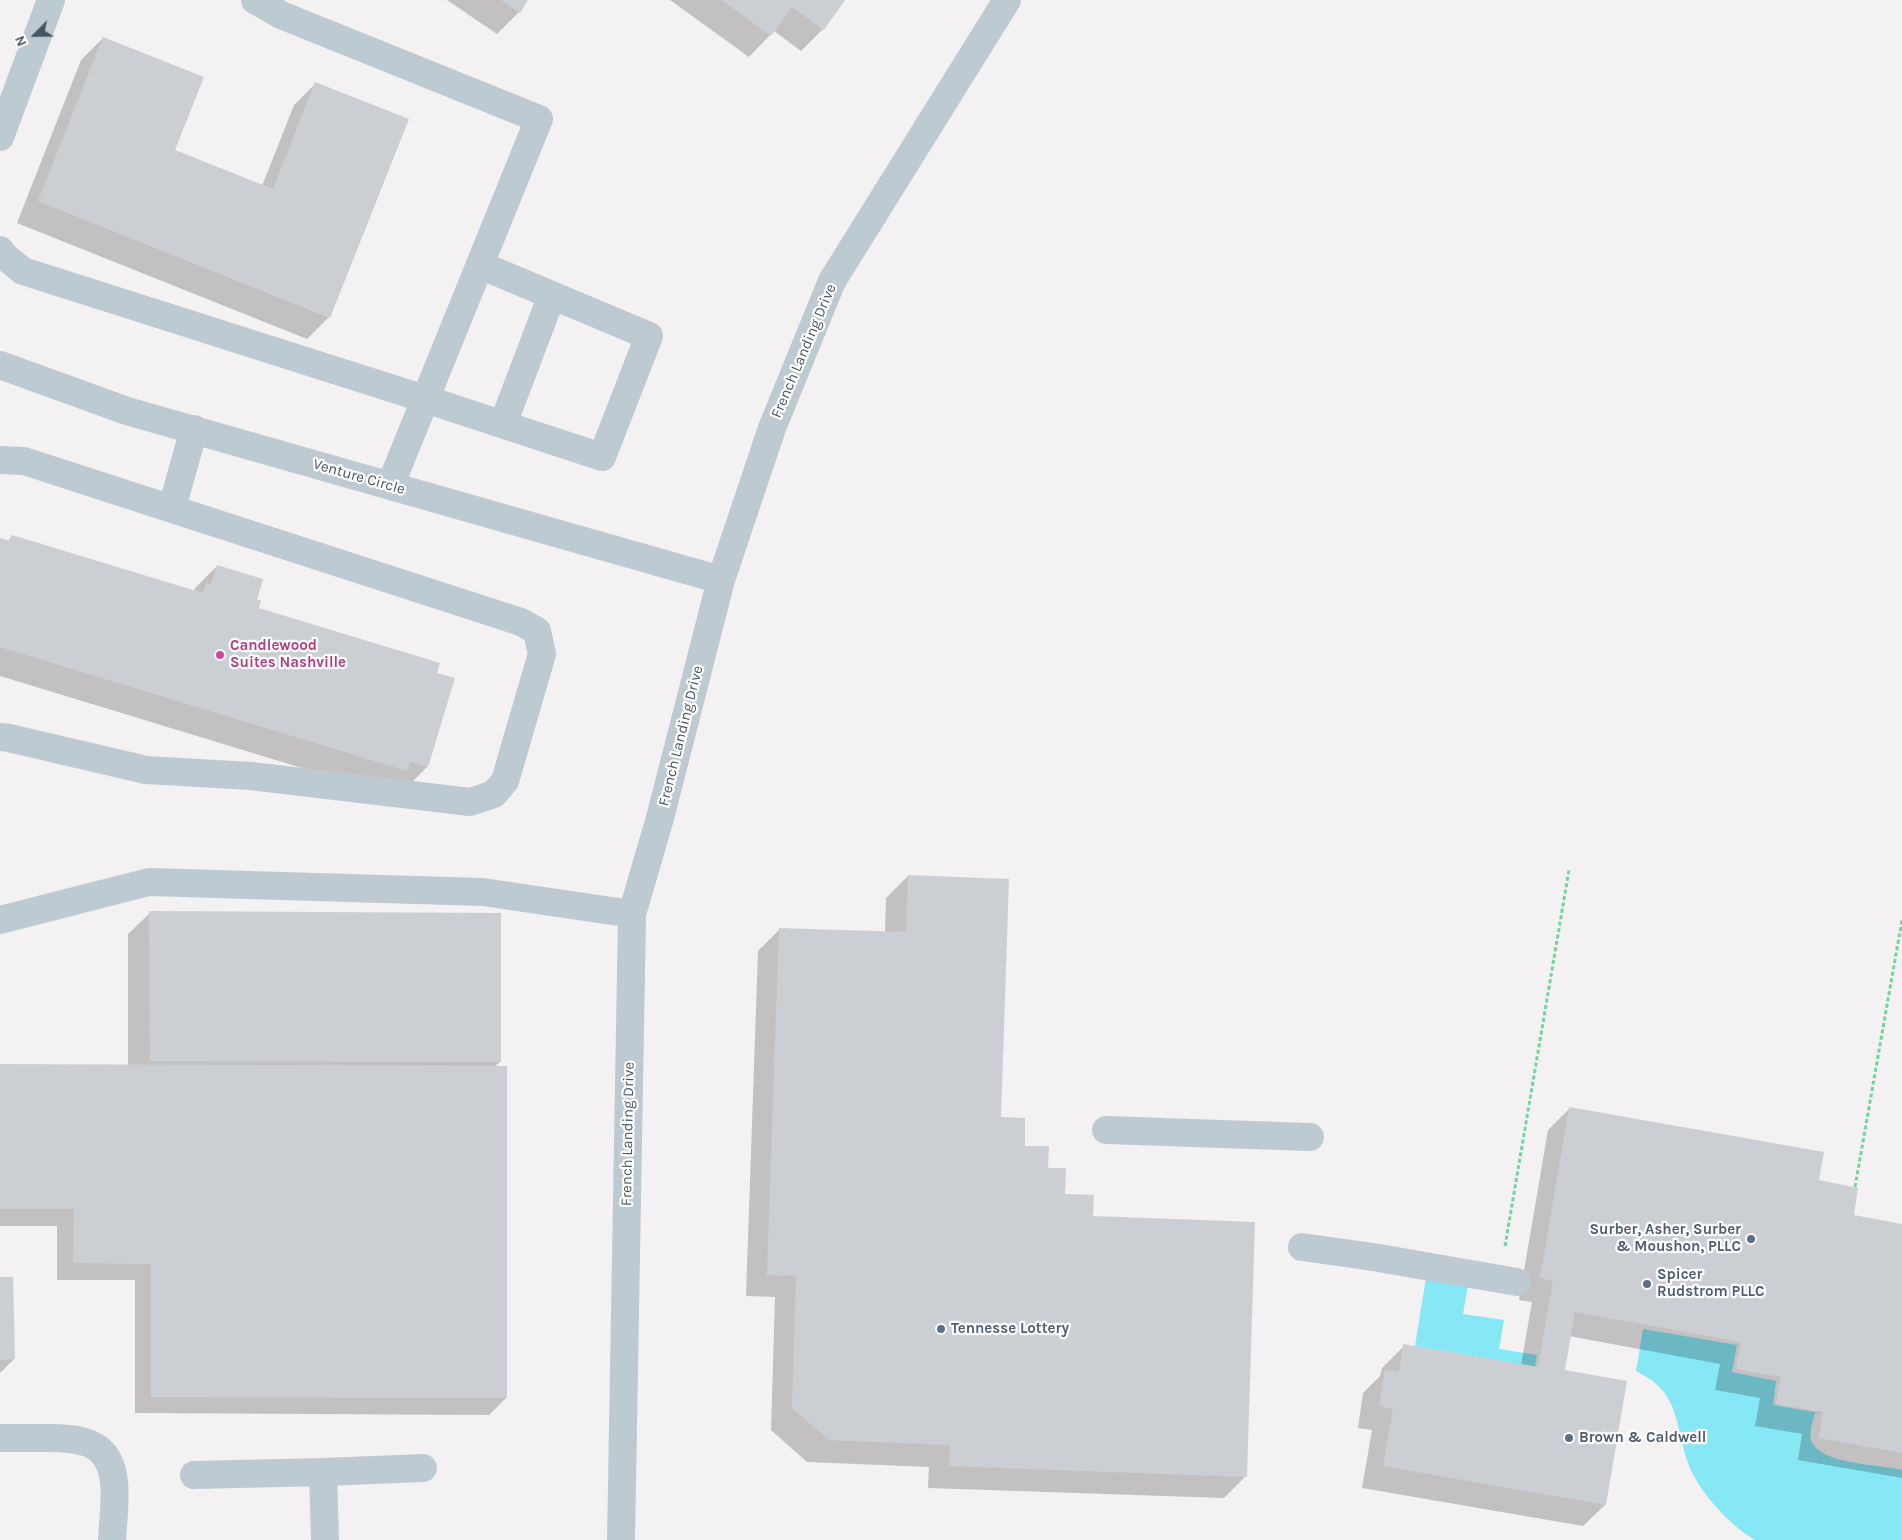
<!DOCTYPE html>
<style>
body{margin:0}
#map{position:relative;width:1902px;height:1540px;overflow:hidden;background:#f3f1f1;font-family:Karla,sans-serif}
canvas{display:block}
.north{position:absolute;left:10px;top:10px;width:50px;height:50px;-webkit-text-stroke:4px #fff;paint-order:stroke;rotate:247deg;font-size:14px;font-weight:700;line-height:20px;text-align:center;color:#475761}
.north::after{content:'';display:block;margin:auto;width:18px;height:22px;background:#475761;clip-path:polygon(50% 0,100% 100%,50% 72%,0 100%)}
</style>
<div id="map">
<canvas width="1902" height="1540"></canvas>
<div class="north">N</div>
</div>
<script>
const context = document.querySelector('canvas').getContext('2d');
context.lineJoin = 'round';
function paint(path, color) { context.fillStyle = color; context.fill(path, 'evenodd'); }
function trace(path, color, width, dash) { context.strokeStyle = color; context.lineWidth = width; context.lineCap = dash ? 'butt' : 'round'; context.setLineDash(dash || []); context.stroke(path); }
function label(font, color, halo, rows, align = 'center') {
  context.font = font + ' Karla,sans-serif'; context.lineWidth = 4.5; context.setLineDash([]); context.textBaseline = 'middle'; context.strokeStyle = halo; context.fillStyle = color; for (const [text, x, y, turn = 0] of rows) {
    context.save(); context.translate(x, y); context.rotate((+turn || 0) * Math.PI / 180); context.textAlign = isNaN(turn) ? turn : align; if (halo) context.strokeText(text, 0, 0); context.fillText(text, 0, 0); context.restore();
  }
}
const water = new Path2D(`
 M1426,1278L1468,1285L1463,1314L1504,1320L1499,1349L1537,1355L1535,1367L1415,1346Z
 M1643,1329L1737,1345L1732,1372L1776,1381L1773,1405L1820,1413H1815C1813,1420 1809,1432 1811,1440C1820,1465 1880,1464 1902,1470V1540H1755C1729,1525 1696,1489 1687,1460C1678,1434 1678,1401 1655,1383C1650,1378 1642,1375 1636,1371Z`);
const shadow = new Path2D(`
 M447,0H527L519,12L497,34Z
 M670,0H844L823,29L801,51L774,31L749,57Z
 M103,38L173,151L262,186L294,105L316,83L329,317L307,339L17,223L81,60Z
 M12,536L194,591L195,588L217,566L256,601L257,609L435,674L427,767L405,789L384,793L0,676V539L8,541Z
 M908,876L1000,1118L1023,1147L1047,1169L1064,1195L1091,1217L1246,1476L1224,1498L928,1488L929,1467L807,1462L771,1430L775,1297L746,1296L758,951L780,929L885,932L886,898Z
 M150,913L500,1062L494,1067L506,1398L489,1415L135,1413V1280H57V1226H0V1065L128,1066V934Z
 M1570,1108L1818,1181L1853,1216L1902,1225V1478L1798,1460L1802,1434L1755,1426L1760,1398L1715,1390L1720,1364L1569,1336L1563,1371L1605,1505L1583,1526L1362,1488L1372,1430L1358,1428L1363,1393L1380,1376L1382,1368L1404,1346L1521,1365L1532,1302L1519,1300L1548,1130Z
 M0,1279L14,1359L0,1373Z`);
const building = new Path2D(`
 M501,0H528L520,13Z
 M722,0H845L824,30L792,7L771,36Z
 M103,37L204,77L175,150L273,189L315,82L409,119L330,318L38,201Z
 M12,535L203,593L206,583L211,584L217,565L263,579L257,600H261L259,608L440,663L437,673L455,678L428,767L410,762L407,771L0,647V538L10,541Z
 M908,875L1009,879L1001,1117L1025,1118V1146H1049L1048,1168H1066L1065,1194L1094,1195L1093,1216L1255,1222L1247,1477L949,1466L950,1445L829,1440L792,1408L796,1276L767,1275L779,928L906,932Z
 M149,911L501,913V1062L150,1061Z
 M0,1064L507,1066V1398L151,1397V1264L73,1263L74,1209H0Z
 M1569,1107L1824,1152L1819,1180L1858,1188L1854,1215L1902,1224V1453L1819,1438L1823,1412L1776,1404L1781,1377L1736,1369L1741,1342L1575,1312L1565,1370L1627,1381L1606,1505L1383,1466L1393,1409L1379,1406L1385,1370L1399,1372L1403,1344L1538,1367L1553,1281L1540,1278Z
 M0,1277H13L15,1359L0,1360Z`);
const path = new Path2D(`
 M1855,1187L1902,920
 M1505,1246L1569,870`);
const minor = new Path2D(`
 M255,0L281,15L539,119L390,486
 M0,137L51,0
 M0,250L3,255L23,271L425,399L602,457L649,336L480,265
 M0,365L127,411L721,580
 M503,424L552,295
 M0,460L24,461L521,622L537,631L542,654L505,781L494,794L470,802L251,776L146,770L9,738L0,737
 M172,508L194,429
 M0,920L149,882L483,892L632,914
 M1106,1130L1310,1137
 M1302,1247L1373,1257L1517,1282
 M0,1438C15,1438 31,1438 46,1438C81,1438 110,1441 114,1482C116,1501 113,1521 112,1540
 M194,1475L323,1472
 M325,1540L323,1472L423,1468
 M621,1540L632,914L660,818L721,580L772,428L832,281L1007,0`);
const markers = [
 [220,655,5,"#d1479c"],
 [1751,1239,5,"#5c6f8a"],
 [1647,1284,5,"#5c6f8a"],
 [941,1329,5,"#5c6f8a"],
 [1569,1438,5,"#5c6f8a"]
];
const streetNames = [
 ["French Landing Drive",804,351,-67],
 ["Venture Circle",359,477,16],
 ["French Landing Drive",681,736,-76],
 ["French Landing Drive",628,1134,-89]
];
const hotelNames = [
 ["Candlewood",230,646],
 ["Suites Nashville",230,663]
];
const serviceNames = [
 ["Surber, Asher, Surber",1741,1230,"right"],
 ["& Moushon, PLLC",1741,1247,"right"],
 ["Spicer",1657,1275],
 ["Rudstrom PLLC",1657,1292],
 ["Tennesse Lottery",951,1329],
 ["Brown & Caldwell",1579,1438]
];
paint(water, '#86e7f5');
paint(shadow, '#0003');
paint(building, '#cbcfd4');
trace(path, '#71d69b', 3, [4, 2.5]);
trace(minor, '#becad2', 28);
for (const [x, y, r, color] of markers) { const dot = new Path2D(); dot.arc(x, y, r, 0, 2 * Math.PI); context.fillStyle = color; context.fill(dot); trace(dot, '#fff', 2); }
label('15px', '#475761', '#fff', streetNames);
label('bold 15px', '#b23c85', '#fff', hotelNames, 'left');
label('bold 15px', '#4e5e75', '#fff', serviceNames, 'left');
</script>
